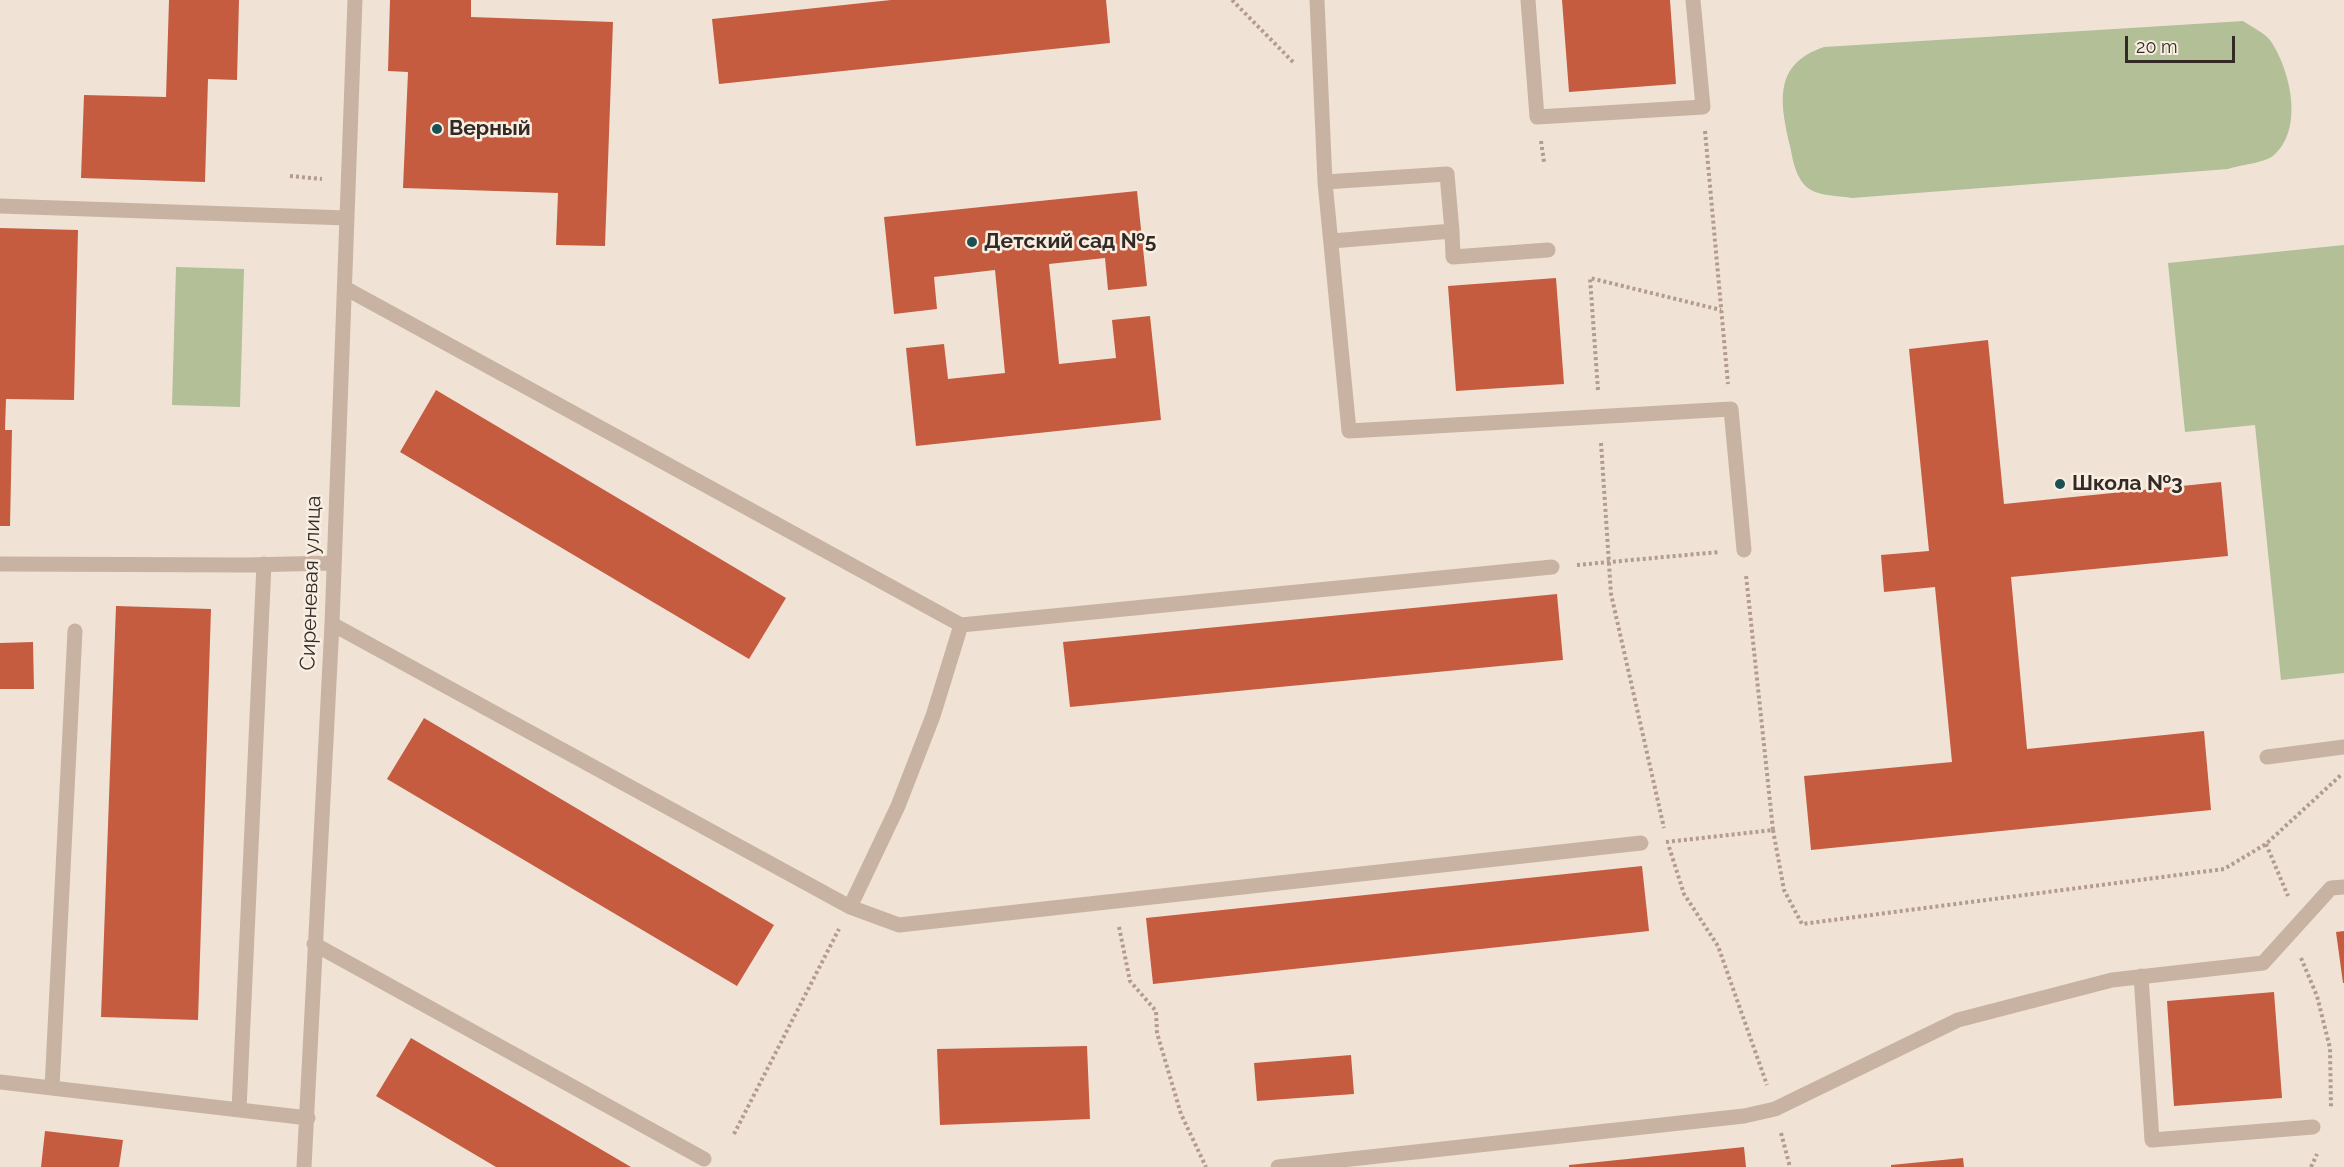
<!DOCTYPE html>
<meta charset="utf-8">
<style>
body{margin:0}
#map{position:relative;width:2344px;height:1167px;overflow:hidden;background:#f0e3d6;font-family:Raleway,sans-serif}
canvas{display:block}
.scale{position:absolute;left:2125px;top:36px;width:110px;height:27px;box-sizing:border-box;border:3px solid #332925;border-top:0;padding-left:8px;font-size:18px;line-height:21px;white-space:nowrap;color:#332925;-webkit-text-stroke:4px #f8eee2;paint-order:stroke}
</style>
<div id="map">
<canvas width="2344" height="1167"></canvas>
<div class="scale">20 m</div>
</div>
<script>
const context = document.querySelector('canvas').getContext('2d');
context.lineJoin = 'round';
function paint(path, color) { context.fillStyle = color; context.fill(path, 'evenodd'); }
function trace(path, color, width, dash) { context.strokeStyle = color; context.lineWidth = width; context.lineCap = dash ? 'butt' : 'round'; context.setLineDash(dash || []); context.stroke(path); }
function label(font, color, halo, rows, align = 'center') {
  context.font = font + ' Raleway,sans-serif'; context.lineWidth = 5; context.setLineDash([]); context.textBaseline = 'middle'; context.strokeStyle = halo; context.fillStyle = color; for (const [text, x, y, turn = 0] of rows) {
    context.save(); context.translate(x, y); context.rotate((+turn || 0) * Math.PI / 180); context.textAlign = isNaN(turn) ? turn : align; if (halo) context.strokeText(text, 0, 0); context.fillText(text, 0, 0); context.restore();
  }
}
const green = new Path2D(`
 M2243,21C2252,27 2267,34 2272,43C2291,73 2304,130 2273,156C2263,163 2240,165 2228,169L1852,198C1841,196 1821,196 1811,190C1796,181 1793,161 1790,146C1780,102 1773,64 1824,47Z
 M2344,245V673L2281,680L2255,425L2185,432L2168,263Z
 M176,267L244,269L240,407L172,405Z`);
const building = new Path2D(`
 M169,0H239L237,80L208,79L205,182L81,178L84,95L166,97Z
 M390,0H471V17L613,22L605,246L556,245L558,193L403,188L408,72L388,71Z
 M891,0H1106L1110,43L719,84L712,19Z
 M1562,0H1670L1676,84L1569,92Z
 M1137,191L1147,286L1108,290L1105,258L1049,264L1059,364L1116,358L1112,320L1150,316L1161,420L916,446L906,348L944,344L948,379L1005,373L995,270L934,277L937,309L894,314L884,217Z
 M0,228L78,230L74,400L6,399L5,430H12L10,526H0Z
 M1556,278L1564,384L1456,391L1448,286Z
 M1988,340L2004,504L2221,482L2228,556L2011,577L2027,749L2204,731L2211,810L1811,850L1804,776L1952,762L1935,587L1884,592L1881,555L1929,551L1909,349Z
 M436,390L786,598L749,659L400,452Z
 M1557,594L1563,660L1070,707L1063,642Z
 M116,606L211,609L198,1020L101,1017Z
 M33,642L34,689H0V643Z
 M424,718L774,925L737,986L387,779Z
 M1642,866L1649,931L1153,984L1146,918Z
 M2344,931V983H2343L2336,932Z
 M2274,992L2282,1098L2174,1106L2167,1001Z
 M411,1038L631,1167H496L376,1096Z
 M1087,1046L1090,1119L940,1125L937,1049Z
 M1351,1055L1354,1094L1257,1101L1254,1063Z
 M45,1131L123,1140L119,1167H41Z
 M1744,1147L1746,1167H1569V1165Z
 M1963,1158L1964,1167H1891V1165Z`);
const path = new Path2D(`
 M1232,0L1293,62
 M1705,131L1728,384
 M1541,141L1544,162
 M290,176L322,179
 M1598,390L1590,278L1721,310
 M1601,443L1611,594L1664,828
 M1577,565L1719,552
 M1773,830L1784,890L1802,924L2224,869L2266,844L2341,775
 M1666,842L1773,830L1746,575
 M2266,844L2288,896
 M1669,847L1684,894L1718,946L1767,1085
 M1119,927L1130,981L1156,1011L1157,1033L1181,1114L1206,1167
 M2301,958L2317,996L2330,1048L2331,1108
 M1781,1133L1790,1167
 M734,1134L839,929
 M2311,1167L2317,1154`);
const minor = new Path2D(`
 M1317,0L1325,182L1349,431L1731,409L1744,550
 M1528,0L1537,117L1703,107L1693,0
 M1325,182L1447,174L1452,231L1332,241
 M0,206L347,218
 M1452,231L1453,257L1548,250
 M345,288L961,625L1552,567
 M0,564L247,565L332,563
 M332,624L850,907L899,925L1641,843
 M2267,757L2344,747
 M850,907L898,806L933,716L961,625
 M314,944L704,1159
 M2141,976L2152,1140L2313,1127
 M0,1082L308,1118
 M52,1088L75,631
 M239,1110L264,564
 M304,1167L332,624L355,0
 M1278,1167L1744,1116L1775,1109L1958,1020L2112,980L2263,963L2331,888L2344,887`);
const markers = [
 [437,129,6,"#1b5153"],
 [972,242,6,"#1b5153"],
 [2060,484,6,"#1b5153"]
];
const poiNames = [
 ["Верный",449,129],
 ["Детский сад №5",984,242],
 ["Школа №3",2072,484]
];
const streetNames = [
 ["Сиреневая улица",311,583,-88]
];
paint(green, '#b2bf97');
paint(building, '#c55c40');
trace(path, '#b39c8d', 4, [3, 3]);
trace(minor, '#c8b3a3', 15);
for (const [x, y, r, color] of markers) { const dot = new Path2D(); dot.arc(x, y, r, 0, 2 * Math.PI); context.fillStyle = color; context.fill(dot); trace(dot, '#f8eee2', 2); }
label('bold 21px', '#332925', '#f8eee2', poiNames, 'left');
label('21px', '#332925', '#f8eee2', streetNames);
</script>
